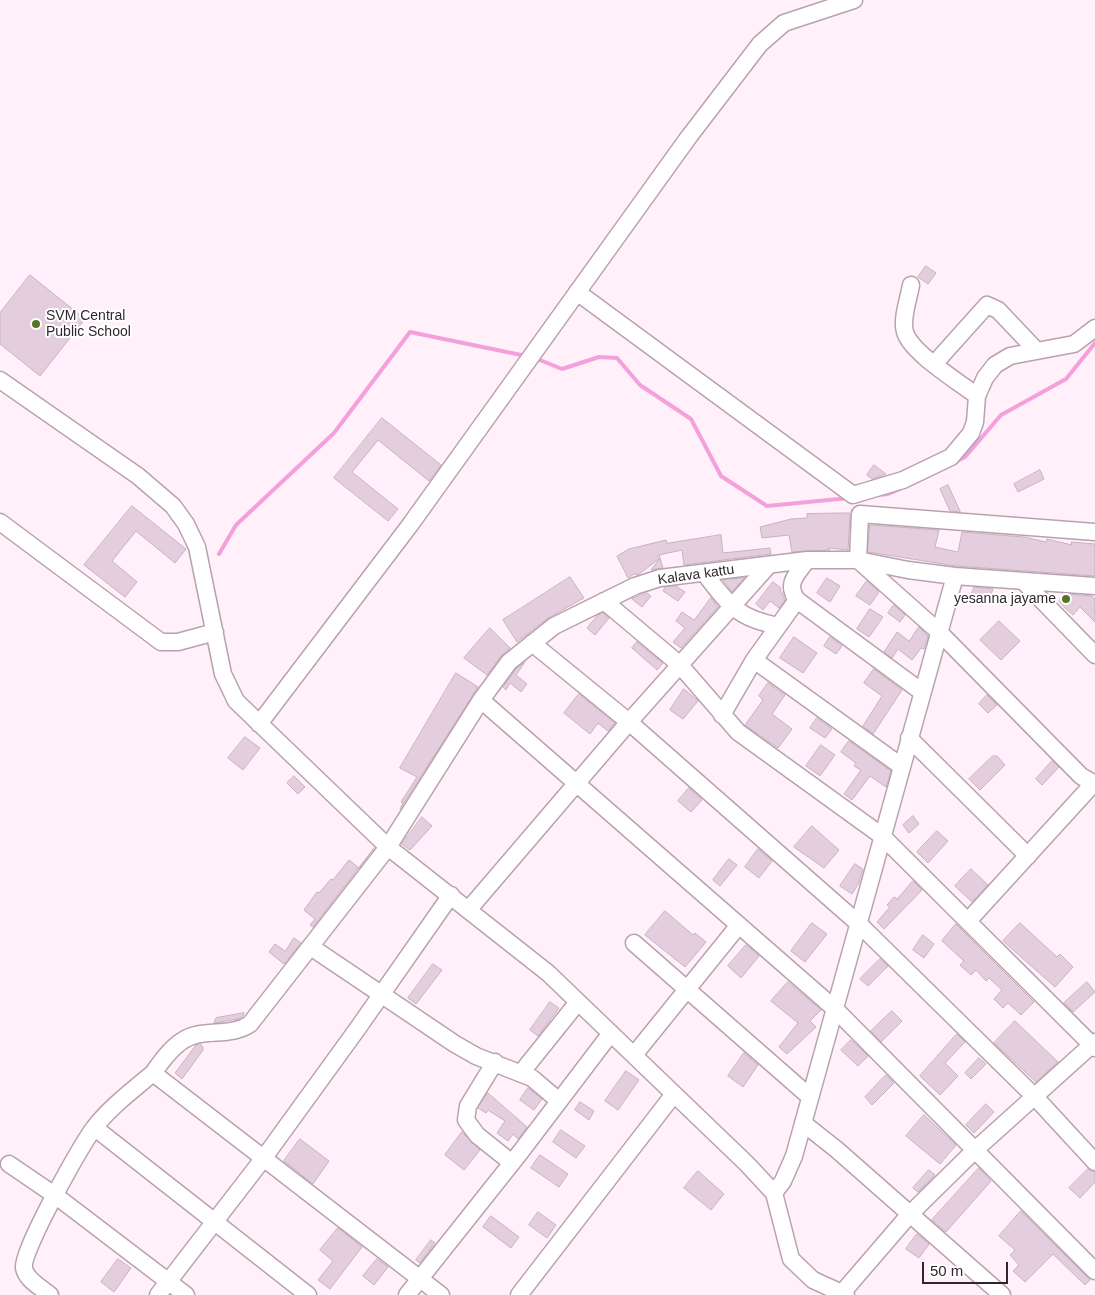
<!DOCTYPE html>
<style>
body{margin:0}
#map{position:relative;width:1095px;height:1295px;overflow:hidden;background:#fff0fa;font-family:Helvetica,sans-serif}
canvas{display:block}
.scale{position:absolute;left:922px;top:1262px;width:86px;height:22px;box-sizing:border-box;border:2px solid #30272d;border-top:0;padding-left:6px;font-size:15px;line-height:18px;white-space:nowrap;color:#30272d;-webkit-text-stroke:4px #fff;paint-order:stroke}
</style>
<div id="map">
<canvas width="1095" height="1295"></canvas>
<div class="scale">50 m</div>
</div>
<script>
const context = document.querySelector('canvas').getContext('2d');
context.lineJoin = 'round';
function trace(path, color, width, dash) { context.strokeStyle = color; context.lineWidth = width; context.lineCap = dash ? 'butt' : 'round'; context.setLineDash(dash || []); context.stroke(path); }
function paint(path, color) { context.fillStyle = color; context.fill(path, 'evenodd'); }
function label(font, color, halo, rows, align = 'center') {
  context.font = font + ' Helvetica,sans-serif'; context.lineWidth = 4; context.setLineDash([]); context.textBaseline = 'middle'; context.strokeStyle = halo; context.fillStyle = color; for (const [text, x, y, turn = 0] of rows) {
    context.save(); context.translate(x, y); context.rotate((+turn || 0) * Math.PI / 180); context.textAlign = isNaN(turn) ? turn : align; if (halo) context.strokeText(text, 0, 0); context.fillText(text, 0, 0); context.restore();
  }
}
const stream = new Path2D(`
 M535,358L562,369L599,357L617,358L640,385L691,419L721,476L767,506L849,498
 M955,462L965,457L1001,415L1066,379L1095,343
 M878,495L888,494L900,489
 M219,554L236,525L334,433L410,332L526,356`);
const building = new Path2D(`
 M926,266L936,273L928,284L918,277Z
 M30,275L85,319L40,376L0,344V313Z
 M382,418L441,465L429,481L378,440L352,472L398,509L388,521L334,478Z
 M874,465L886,474L884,475L872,479L867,475Z
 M1040,470L1044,479L1018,492L1014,484Z
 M948,485L960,511V512L950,511L940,489Z
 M132,506L186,549L175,563L136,531L112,561L137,582L125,597L84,565Z
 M843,513H850L848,550L828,548L830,550L792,552L789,535L762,538L760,527L791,519L807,518V514Z
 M870,525L939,530L935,547L958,552L962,532L1024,537L1046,542L1047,539L1072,545L1071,542L1095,544V576L956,566L868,552Z
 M721,535L723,553L770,548L771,554L684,565L682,550L659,555L663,568L651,570L660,558L638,575L634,574L628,578L617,556L629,549L666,540L667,543Z
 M570,577L584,598L548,618L517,642L503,620Z
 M744,578L732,592L723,580Z
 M827,578L840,586L830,602L817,593Z
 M867,581L879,592L870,605L856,596Z
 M773,582L781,588L780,589L785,600L779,608L770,601L763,610L756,604Z
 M676,586L685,592L678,601L663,591L665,587Z
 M974,587L993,589L989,599L972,594Z
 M647,593L651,596L642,607L632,599Z
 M1066,594L1092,596L1095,599V622L1080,607L1073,615L1064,607L1059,601Z
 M711,598L718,607L681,648L673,642L685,628L676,621L682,612L694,620Z
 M894,605L905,615L900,622L888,613Z
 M870,609L883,617L869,637L857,629Z
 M603,613L609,618L595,635L587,628L597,616Z
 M999,621L1020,641L1001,660L980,640Z
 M919,627L928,636L924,649L921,648L912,660L898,649L892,658L884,652L897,632L909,641Z
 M490,628L510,648L501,656L487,675L464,658Z
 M794,637L817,653L803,673L780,658Z
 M830,637L842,646L836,654L824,646Z
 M637,642L663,663L657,670L632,648Z
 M525,662L516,675L527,684L521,692L510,683L506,690L503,687L516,669Z
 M874,669L902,690L873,734L863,726L882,696L864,683Z
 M456,673L478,687L400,809L403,803L401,802L417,777L400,768Z
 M768,683L785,695L772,714L792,729L778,748L745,725L763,700L759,696Z
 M684,689L698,701L683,719L670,710Z
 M579,694L615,723L608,731L598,723L590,734L564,713Z
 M987,695L997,705L988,713L979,704Z
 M817,718L832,729L825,738L810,728Z
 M245,737L260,748L243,770L228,758Z
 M849,741L891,771L886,787L870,776L852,800L844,794L861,770L854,766L856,763L841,752Z
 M821,745L835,755L820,776L806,766Z
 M993,756H997L1005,765L980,790L969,779Z
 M1052,761L1059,767L1042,785L1036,779Z
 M294,776L305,787L298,794L287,783Z
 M689,788L702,800L691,812L678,801Z
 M913,816L919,824L909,833L903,825Z
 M422,817L432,826L410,850L402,844Z
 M812,826L839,850L824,868L794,847Z
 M937,831L948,841L928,863L917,852Z
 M374,848L313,927L310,925L315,919L304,910L317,892L319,893L331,879L333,880L349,860L359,868Z
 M758,849L772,861L759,878L745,867Z
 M729,859L737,865L720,886L713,880Z
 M855,864L863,869L859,883L852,894L840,886Z
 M971,869L988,885L972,902L955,886Z
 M913,881L922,890L884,929L877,922L890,907L887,905L894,897L897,899Z
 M665,911L693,935L695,933L706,942L685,967L645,935Z
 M812,923L827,934L805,962L791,951Z
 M1020,923L1057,957L1060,954L1073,967L1055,987L1003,941Z
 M956,924L1034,1002L1021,1015L1008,1003L1003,1008L994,999L1002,990L989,978L986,981L976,970L971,975L960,965L964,961L942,941Z
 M923,935L934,944L924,958L913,950Z
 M294,938L301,943L284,964L269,952L275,944L285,951Z
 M746,945L759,956L741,978L728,966Z
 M880,959L888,966L868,986L860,979Z
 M433,964L442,970L416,1004L408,998Z
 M788,982L821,1010L810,1021L816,1027L787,1054L779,1047L798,1023L771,1001Z
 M1087,982L1095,992L1073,1012L1064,1003Z
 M550,1002L559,1008L538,1036L530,1030Z
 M892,1011L902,1021L881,1042L871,1031Z
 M244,1013L243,1016L238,1019L214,1023L216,1018Z
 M1015,1021L1058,1062L1036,1082L994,1043Z
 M957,1034L965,1042L945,1063L958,1076L940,1095L920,1076Z
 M851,1040L868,1056L858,1066L841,1050Z
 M200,1044L203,1047V1050L182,1079L175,1073L196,1045Z
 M744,1053L758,1065L743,1087L728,1076Z
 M979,1058L986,1064L971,1079L965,1073Z
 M626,1071L639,1080L618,1110L605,1101Z
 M886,1075L894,1083L872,1105L865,1097Z
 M528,1088L542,1099L534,1110L520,1100Z
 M488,1093L527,1127L518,1139L513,1134L508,1141L497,1133L505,1121L488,1110L486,1113L478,1108Z
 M580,1102L594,1111L589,1120L575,1110Z
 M986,1104L994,1112L974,1133L966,1125Z
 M924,1115L956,1145L940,1164L906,1136Z
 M561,1130L585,1146L576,1158L553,1142Z
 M462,1132L480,1150L464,1170L445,1155Z
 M300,1139L329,1161L313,1184L284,1161Z
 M540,1155L568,1174L559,1187L531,1168Z
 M979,1168L991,1181L946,1232L932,1220Z
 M1088,1169L1095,1172V1182L1080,1198L1069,1188Z
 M929,1170L935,1175L918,1192L913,1188Z
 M698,1171L724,1194L711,1210L684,1188Z
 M1021,1211L1090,1280L1085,1285L1053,1254L1025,1282L1013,1271L1019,1265L1010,1255L1015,1250L999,1236Z
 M538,1212L556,1225L547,1238L529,1225Z
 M491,1216L519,1237L511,1248L483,1227Z
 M338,1228L362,1247L330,1289L318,1280L333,1261L320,1250Z
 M917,1234L929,1244L919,1258L906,1249Z
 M431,1240L435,1243L420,1263L416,1260Z
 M118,1259L131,1268L114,1292L101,1282Z
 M377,1259L388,1267L374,1285L363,1276Z`);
const minor = new Path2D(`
 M911,285C909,298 901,319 905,332C911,353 959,382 977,396
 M577,292L853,495L903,480L951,457L971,433L975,422L977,396L985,378L995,365L1010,356L1074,344L1095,328
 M935,363L987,305L998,310L1036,350
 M0,380L138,476L173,506L186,524L197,547L223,674L236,701L388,847L548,973L747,1164L774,1193L791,1259L813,1280L846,1295
 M0,522L161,642H178L215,632
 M1095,532L860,514L858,560L939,632L1081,776L1095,784
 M807,560C797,574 785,584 797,600L922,692
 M705,574C729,605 737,618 778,626
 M1024,582L1095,655
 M604,601L679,664L738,732L882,836L1095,1048
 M532,643L629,722L859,924L1035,1097L1095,1162
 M754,660L901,766
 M481,700L835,1009L1095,1271
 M722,715L754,660L797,600
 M259,724L410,525L688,138L760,44L784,23L854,0
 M909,738L1028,856
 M469,909L629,722L768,566
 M968,921L1093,784
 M634,943L810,1097
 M311,947L455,1044L476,1056L532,1078L559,1101
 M634,1055L739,925
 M495,1062L468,1106L466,1120L477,1135L512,1163
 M521,1073L578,1002
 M803,1123L836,1149L1002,1295
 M95,1128L308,1295
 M9,1164L56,1196L186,1295
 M774,1193L783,1181L794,1156L955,576
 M842,1293L910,1214L975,1150L1095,1042
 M50,1295C42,1288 26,1280 24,1268C21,1251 81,1146 94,1128C110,1107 133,1090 153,1073
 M158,1295L263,1159L358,1028L451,895
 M407,1295L519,1154L611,1033
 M441,1295L153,1073C161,1062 170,1049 182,1041C202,1027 230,1038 250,1024L388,847L481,700L509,662L554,626L635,586L660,578L807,560H858L908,570L955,576L1095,586
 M519,1295L674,1094`);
const markers = [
 [36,324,5,"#577429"],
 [1066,599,5,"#577429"]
];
const poiNames = [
 ["SVM Central",46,316],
 ["Public School",46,332],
 ["yesanna jayame",1056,599,"right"]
];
const streetNames = [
 ["Kalava kattu",696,575,-8]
];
trace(stream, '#f3a0dc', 4);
paint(building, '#e4cddd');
trace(building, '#c8b2c1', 1);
trace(minor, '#b8a2b0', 19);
trace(minor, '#fff', 16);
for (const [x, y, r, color] of markers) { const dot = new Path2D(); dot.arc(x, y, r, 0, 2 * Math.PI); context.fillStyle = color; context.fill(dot); trace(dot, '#fff', 2); }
label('14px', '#30272d', '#fff', poiNames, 'left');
label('14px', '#30272d', '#fff', streetNames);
</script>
